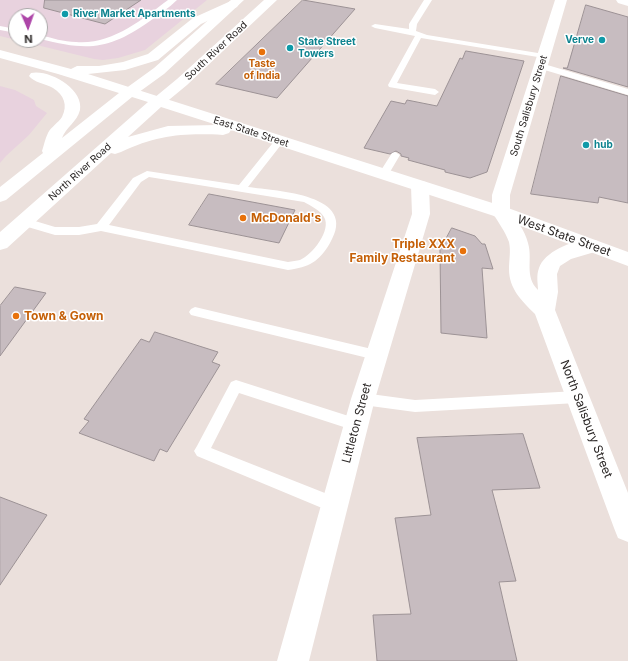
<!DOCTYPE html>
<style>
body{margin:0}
#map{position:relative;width:628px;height:661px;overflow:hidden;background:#ebe0dc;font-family:Inter,sans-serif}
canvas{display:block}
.north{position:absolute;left:8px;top:8px;width:40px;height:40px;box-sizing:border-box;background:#fff;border:1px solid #aba9a9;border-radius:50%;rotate:178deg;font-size:11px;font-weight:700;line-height:16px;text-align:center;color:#2c2827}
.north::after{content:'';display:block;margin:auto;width:14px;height:18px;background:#ad45a8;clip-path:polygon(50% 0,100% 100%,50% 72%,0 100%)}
</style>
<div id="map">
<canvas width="628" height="661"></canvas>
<div class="north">N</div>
</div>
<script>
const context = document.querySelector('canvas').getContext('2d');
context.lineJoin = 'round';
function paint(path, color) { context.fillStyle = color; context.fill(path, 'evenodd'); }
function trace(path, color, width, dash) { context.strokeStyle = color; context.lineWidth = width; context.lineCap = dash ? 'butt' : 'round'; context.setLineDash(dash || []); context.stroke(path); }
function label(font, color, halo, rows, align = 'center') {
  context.font = font + ' Inter,sans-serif'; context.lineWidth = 3; context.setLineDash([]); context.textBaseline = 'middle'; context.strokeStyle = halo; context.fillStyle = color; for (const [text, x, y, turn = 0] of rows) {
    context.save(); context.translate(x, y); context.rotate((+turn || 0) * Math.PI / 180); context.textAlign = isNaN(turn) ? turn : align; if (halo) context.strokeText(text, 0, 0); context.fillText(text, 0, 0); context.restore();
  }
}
const commercial = new Path2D(`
 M0,0H207L145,50L118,58L103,60L94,59L0,36ZM16,16H40V40H16Z
 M0,86L15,90L34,100L36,106L47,113L29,135L6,156L0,163Z`);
const building = new Path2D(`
 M45,0H141L105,24L44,8Z
 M303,0L355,9L277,98L216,84Z
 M586,5L628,17V87L563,68H567Z
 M466,51L524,61L487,172L470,178L445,172V170L408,160L409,158L401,156V154L396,151L390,154L364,148L391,101L405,104L407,100L437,106L460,58L462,59Z
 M561,76L628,96V203L599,197L598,203L531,194Z
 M209,194L295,210L279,243L189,225Z
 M452,228L475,236L482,244H485L493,269L482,268L487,338L441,333L440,250Z
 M15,287L46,293L0,356V306Z
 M155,332L218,352L212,362L220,365L167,452L160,449L154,461L79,433L89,421L84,419L141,339L149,342Z
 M523,434L540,488L492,490L516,581L499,582L517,661H377L373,615L411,614L395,518L431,515L417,438Z
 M0,497L47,515L0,585Z`);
const service = new Path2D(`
 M168,0H177C169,8 159,14 150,21C109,50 88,51 40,39V35C52,38 64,42 76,42C112,45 141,20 168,0Z
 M424,0H432L417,24L416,31L427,35L544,54L548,56L544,58L421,38L397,83L435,89L439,92L435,95L389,87L388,85L415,36L375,28L371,26L375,24L409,29V24Z
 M0,26L16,29V33L0,30Z
 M538,64H544L628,89V95L538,68L537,66Z
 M279,138L284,141L248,187C277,191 360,194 330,243C319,262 309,267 288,270L101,231L79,235H55L21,225L19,222L21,219L25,218L55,227H79L97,224L133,178L147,171L239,185L276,139ZM149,177L304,202C311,206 320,210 324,217C332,230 312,255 300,260C297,261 292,261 288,262L109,225L141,182Z
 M395,152L400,155L387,177L383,178L379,177L378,175L392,153Z
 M195,307L376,350L381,351L383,355L381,359L376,360L191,315L189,312L191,309Z
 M236,380L361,420L363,425L361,430L356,431L239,393L211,448L340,499L342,505L340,511L334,513L197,456L194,451L197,446L231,382Z
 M577,391L582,393L584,397L582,401L577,403L415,412L363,405L358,403L356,399L358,395L363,393L415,400Z`);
const minor = new Path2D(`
 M555,0H567L510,195V212L508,216L501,218L494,216L492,212V195Z
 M616,0H628V6L618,3Z
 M420,181L426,182L429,186L430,214L375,399L309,661H277L351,399L412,214L411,186L414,182Z`);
const tertiary = new Path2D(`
 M501,206L508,208C515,218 525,230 528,243C533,260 524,276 538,290C538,283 536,276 539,268C545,250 580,236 598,241L601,246L598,251L571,259L560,266L557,274L558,292L555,310L628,493V542L618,538L614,528L535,314C522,301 509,289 509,269C509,260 511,251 509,242C505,231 498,222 492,212L494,208Z`);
const secondary = new Path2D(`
 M231,0H244L164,74L135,95L130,96L125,95L123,92L125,89L154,68Z
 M264,0H277L187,85L164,104L159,106L154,104L151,101L154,98L177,79Z`);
const primary = new Path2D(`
 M233,0L237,1L239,4L237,7L201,24L158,60L125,70L88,74L508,208L628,252V266L494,216L231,130L229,133L223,135C183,133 158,135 121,152L115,154L111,153L7,248L0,250V232L148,102L132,97L6,200L0,202V187L43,153L42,151C44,145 45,139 48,133C51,127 58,123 62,117C68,105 64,95 53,88C46,84 33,82 29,76L31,73C49,69 84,89 80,110C77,122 66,127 62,138L119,93L58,74L0,58V50L71,69L77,66H99L123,62L148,54L193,18ZM161,107L217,125L168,126L128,137Z`);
const markers = [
 [65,14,4,"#0f9aa8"],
 [602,40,4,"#0f9aa8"],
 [290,48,4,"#0f9aa8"],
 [262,52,4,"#e8710a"],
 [586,145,4,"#0f9aa8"],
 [243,218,4,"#e8710a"],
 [463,251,4,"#e8710a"],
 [16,316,4,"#e8710a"]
];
const farCulturenames = [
 ["River Market Apartments",73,14],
 ["Verve",594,40,"right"],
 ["State Street",298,42],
 ["Towers",298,54],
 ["hub",594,145]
];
const farStreetnames = [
 ["South River Road",216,51,-43],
 ["South Salisbury Street",529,106,-73],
 ["East State Street",251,132,18],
 ["North River Road",80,172,-42]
];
const farFoodnames = [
 ["Taste",262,64],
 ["of India",262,76]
];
const foodNames = [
 ["McDonald's",251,218],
 ["Triple XXX",455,244,"right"],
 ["Family Restaurant",455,258,"right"],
 ["Town & Gown",24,316]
];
const streetNames = [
 ["West State Street",564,236,20],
 ["North Salisbury Street",586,419,69],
 ["Littleton Street",357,423,-75]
];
paint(commercial, '#e8d2de');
paint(building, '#c7bcc0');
trace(building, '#9c9295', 1);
paint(service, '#fff');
paint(minor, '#fff');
paint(tertiary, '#fff');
paint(secondary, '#fff');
paint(primary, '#fff');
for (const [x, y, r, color] of markers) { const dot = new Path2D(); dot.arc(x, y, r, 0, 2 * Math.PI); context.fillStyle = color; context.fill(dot); trace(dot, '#fff', 1.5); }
label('bold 10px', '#0d838f', '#fff', farCulturenames, 'left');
label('10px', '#2c2827', '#fff', farStreetnames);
label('bold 10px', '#c56008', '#fff', farFoodnames);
label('bold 12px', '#c56008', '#fff', foodNames, 'left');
label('12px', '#2c2827', '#fff', streetNames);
</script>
